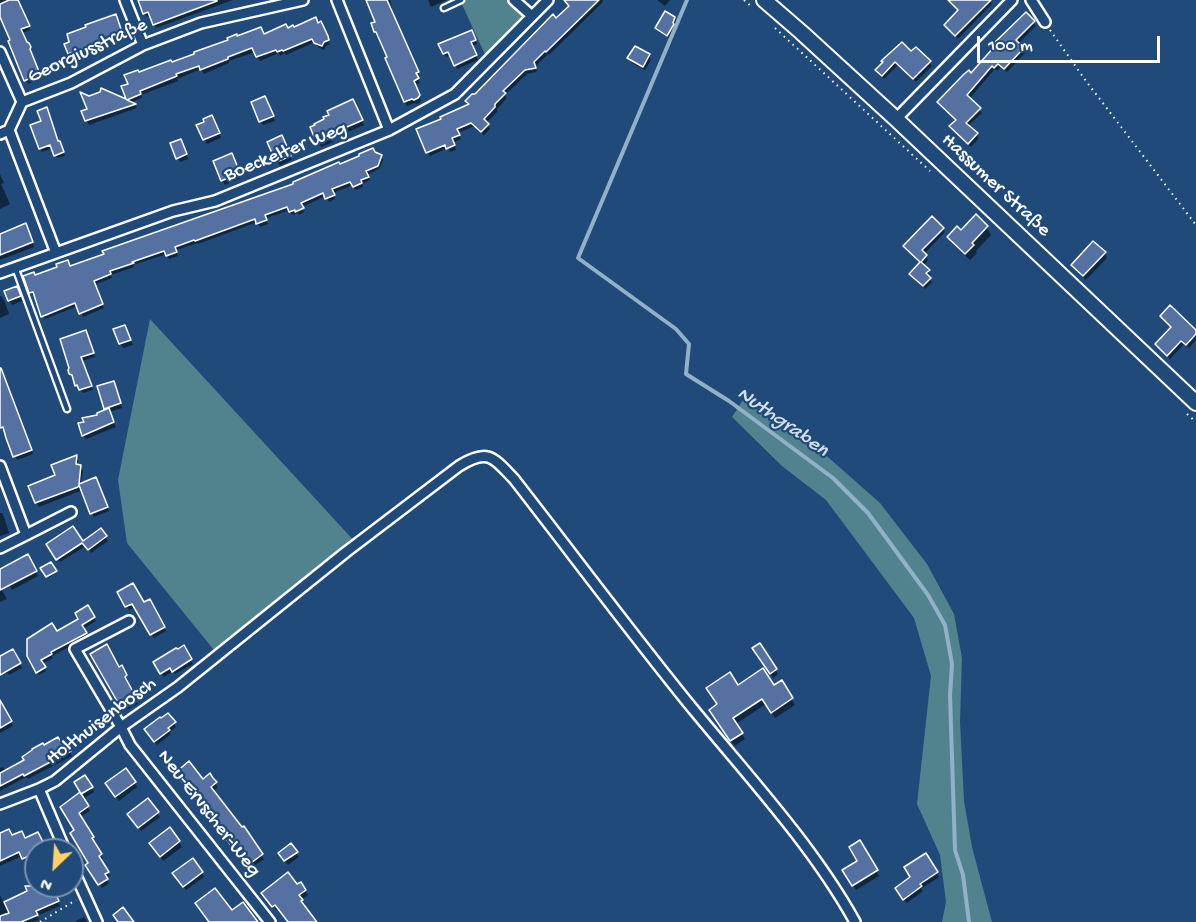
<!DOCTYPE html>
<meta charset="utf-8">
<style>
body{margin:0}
#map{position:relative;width:1196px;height:922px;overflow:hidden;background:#1f4a7a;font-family:"Gochi Hand",sans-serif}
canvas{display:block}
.north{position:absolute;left:24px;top:838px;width:60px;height:60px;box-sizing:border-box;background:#1f4a7a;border:2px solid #7992af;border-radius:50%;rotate:205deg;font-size:16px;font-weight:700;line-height:24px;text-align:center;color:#fff}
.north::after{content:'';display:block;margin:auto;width:21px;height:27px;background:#ffd166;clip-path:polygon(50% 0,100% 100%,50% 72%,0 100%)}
.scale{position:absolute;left:977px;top:36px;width:183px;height:27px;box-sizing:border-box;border:3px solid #fff;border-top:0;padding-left:8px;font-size:18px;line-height:21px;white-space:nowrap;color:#fff;-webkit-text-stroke:4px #1f4a7a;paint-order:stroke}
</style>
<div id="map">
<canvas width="1196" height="922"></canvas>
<div class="north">N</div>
<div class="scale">100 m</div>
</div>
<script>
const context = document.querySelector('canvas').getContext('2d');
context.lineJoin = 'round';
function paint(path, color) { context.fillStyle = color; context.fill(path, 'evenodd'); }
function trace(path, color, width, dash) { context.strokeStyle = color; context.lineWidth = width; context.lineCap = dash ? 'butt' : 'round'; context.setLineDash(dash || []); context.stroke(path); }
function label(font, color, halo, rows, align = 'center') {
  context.font = font + ' "Gochi Hand",sans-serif'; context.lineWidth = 4.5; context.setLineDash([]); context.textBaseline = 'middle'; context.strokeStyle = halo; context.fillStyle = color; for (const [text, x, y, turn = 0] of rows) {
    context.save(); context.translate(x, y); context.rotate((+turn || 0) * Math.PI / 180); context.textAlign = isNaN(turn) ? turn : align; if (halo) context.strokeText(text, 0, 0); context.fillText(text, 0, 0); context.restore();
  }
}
const green = new Path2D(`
 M460,0H514L532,16L488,61Z
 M150,319L357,544L218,655L127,543L118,480Z
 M746,395L812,443L880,503L927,564L954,614L962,658L960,722L964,801L972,847L992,922H942L946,902L940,855L917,804L931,676L914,618L826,500L782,466L732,417Z`);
const shadow = new Path2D(`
 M0,0H20L18,1L30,30L22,33L32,52L31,54L41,79L28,84L26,80L12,41L0,13Z
 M150,0H233L156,28L151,16L147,17L144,13Z
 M367,0H390L392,8L390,9L420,77L417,78L420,83L415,85L421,100L420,102L417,104L415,103L407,106L405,102L387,59L389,58L376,32L377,22Z
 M428,0H447L431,7Z
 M574,0H603L602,3L549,55L548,54L535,67L537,72L527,74L505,95L507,98L497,109V112L486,123L490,129L484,135L475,126L458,133L461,139L454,142L456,150L450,152L448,148L430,156L427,152L470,106L467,101L476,95L556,21L571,6Z
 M657,0H670L665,6Z
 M948,0H989L992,4L958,39L948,28L960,11Z
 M1026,14L1036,26L1018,44L1025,53L1007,72L1001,67L997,71L995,69L969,99L982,113L968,126L979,138L971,147L953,130L951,127L957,121L939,102L971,75Z
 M674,18L677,22L674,27L676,29L669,38L659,32L656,28Z
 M117,19L123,36L104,44L105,45L72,58L66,45Z
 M320,23L330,44L326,46L324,50L318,47L315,42L286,55L285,53L280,56L279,53L260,61L255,52L229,61V63L204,74L201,69L177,79L178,81L141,95L142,98L130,103L135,105L137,108L89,125L87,121L83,112L88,110L89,98L129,102L123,87L129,85L139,74L172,64L237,38L264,35Z
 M474,35L477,44L472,46L478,60L457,69L451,55L446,57L444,53Z
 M911,54L929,62L932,66L916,82L898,65L884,79L877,70Z
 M649,55L651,60L645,70L632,63L629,58Z
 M267,102L275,121L263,125L260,121Z
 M355,105L364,125L332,139L333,142L321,147L319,143Z
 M214,121L221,138L207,144L198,126Z
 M32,126L59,143L61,146L65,156L57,158L53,148L42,152Z
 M284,142L292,160L280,166L277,161Z
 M183,145L188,159L180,162L178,158Z
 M375,154L381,156L383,160L379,169L367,175L370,180L362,184L363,187L356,190L353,185L333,193L335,199L329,202L326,196L302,207L304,212L299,215L298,213L292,215L290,210L266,218L268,224L260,227L257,222L198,244V243L176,250L178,256L169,259L167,254L133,265L134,267L111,275L112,278L94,285L104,308L83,317L78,306L45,319L35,295L33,296L31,293L25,277L35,276L70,268L294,185L340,166Z
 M234,159L241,178L225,185L222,180Z
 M0,174L4,183L1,184L10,204L0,209Z
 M976,216L987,227L991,235L976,251L977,253L970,260L953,244L949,237L961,232Z
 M28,229L34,247L0,260V235Z
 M943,229L945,232L924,254L928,260L923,266L931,275L928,277L932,282L925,289L914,278L911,274L921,263L905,246Z
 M1105,253L1107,258L1086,280L1075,269L1073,265Z
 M19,293L22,301L12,305L9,300Z
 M0,296H1L4,300L9,314L0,318Z
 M1161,316L1196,332V340L1189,348L1184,344L1170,359L1157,345L1172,328Z
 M115,330L127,331L133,345L123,348Z
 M88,335L95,357L82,361L93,390L83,393L77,385L74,378L78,380L71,373Z
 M0,368L33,454L17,460L0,418Z
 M116,388L122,408L109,412L116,427L86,439L83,435L85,423L107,411L105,408Z
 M76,457L78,461V466H80L83,471L81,484L97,483L109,511L94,517L81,486L80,491L39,507L30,487L57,476Z
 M0,513H2L4,517L9,533L0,536Z
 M73,529L82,543L101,530L108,541L91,553L86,546L60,562L48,545Z
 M27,556L38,576L12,590L1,570Z
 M51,564L56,573L48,578L42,569Z
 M2,590L7,599L0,602V591Z
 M119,593L143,604L149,601L166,631L154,638L135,607L129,610Z
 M88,607L96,621L83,629L88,637L52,656L53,658L42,664L46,671L39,675L28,656L56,633L80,619Z
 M760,645L778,674L773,678L757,653Z
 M183,647L193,664L175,674L173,671L164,677L155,662Z
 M12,651L22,668L9,675L8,673L5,674L0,665V658Z
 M92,654L119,669L121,667L128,680L126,681L138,704L124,711Z
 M781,682L795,705L775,718L766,704L736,724L745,739L735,746L714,715L719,705L738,687H774Z
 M0,702L13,726L0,733Z
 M174,723L176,727L170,732L171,734L157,745L148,733Z
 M65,744L72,756L28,779L26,777L0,791V768L3,767L6,772L26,761L44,747L61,746Z
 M209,775L218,787L212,792L264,859L250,869L179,777L202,781Z
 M85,777L94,792L83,799L90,811L80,817L95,841L93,842L103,859L100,861L110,876L106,879L109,883L102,888L89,869L90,863L76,831L62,808L82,793Z
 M135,783L137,787L119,801L109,788Z
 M157,813L160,817L141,831L132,819Z
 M170,829L182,847L163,861L154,848Z
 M0,835L24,839L40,838L45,850H36V858L26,862L22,856L0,866Z
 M859,842L879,876L856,890L844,871L859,861Z
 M296,853L299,857L288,865L282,858Z
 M925,855L939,877L921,889L923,891L907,903L899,893L912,877Z
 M202,872L204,877L186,890L177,878Z
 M300,884L308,895L301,900L304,905H303L314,920L315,918L319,922H289L278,908L276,910L266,897Z
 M36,885V886H51L60,906L37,916L39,920L33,922H0V895L4,903L29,892L28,888Z
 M84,917L87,922H77L76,921Z`);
const stream = new Path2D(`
 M687,0L578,258L676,329L689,344L686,374L729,401L833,478L868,513L928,595L945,625L952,664L950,695L955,850L963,875L969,922`);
const building = new Path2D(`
 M9,0H18L30,26L21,29L27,42L29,43L31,47L30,49L40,74L24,81L8,41L10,40L0,17V4Z
 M138,0H217V1L153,25L148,12L143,14Z
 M366,0H387L419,72L416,73L419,78L414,81L420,95L418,98L414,100L412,99L404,102L385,58L387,57L376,32H374L371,23L375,22Z
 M564,0H599L546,52L545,51L534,62L536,68L525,70L503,91L506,93L495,104V107L484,119L489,124L481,132L471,123L457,129L460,135L452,138L455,145L446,149L445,145L426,153L416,129L441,119L440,117L469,104L465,101L472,94H475L553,14L556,18L569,6Z
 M948,0H991L955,36L944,25L958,10Z
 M665,11L675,17L673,23L674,24L667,36L655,28Z
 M1026,12L1035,21L1016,40L1024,48L1004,69L998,64L994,68L992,66L967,95L981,108L966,123L978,133L968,144L949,126L956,120L937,102L964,74L969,70L971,73L994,47L992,45Z
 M116,14L122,32L103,39L104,41L68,54L64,44L69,42L67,34L86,27L85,25Z
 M316,17L318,23L321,21L328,36L329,40L324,42L322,46L314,43L312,39L283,51L282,50L277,52L276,50L256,57L252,48L249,49L228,57V59L200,70L199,66L176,74L177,76L145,89L140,91L141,94L127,100L136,104L85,121L81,111L87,109L80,92L89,96L100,92L101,88L126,99L121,86L128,84L124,75L138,70L139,72L171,60L172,62L194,54V52L228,40L227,38L237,34V36L261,27L264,34L286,24L288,28L293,25L294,27Z
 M472,30L476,40L471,42L477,55L454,66L448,52L443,54L438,44Z
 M902,42L911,51L916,47L931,61L913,79L895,62L882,76L875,70L883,62L881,61Z
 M635,46L650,54L643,67L627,58Z
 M265,96L274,116L259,122L251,102Z
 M353,99L363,120L331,134L332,137L317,144L310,127L315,125L314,124L324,119L323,117L329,115L327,111Z
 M47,107L58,141H60L64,152L54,156L50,145L39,149L30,125L41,121L37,111Z
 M212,115L220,133L203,140L196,125L204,122L203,119Z
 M282,135L291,156L276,162L267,142Z
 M181,139L187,154L176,159L170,143Z
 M373,148L375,152L382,155L378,166L366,171L369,177L361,180L362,183L353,187L350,182L332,189L335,195L325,199L323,193L301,203L304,208L295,212V210L289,212L287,207L265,215L267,220L256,224L255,219L195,241L194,240L175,247L177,252L166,256L164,251L132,262L134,263L110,271L111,274L94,281L103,304L79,314L75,303L41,317L33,292L29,293L23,276L34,272L35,275L57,267L56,264L68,260L70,266L104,254L102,251L293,184V182L339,162L340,164L359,156V154Z
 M232,153L240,173L221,181L213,161Z
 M976,214L988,226L972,243L974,245L965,254L947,237L957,226L961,230Z
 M932,216L944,228L922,250L927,255L921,262L930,270L926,273L931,278L923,286L909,274L920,262L903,246Z
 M26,223L33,242L0,255V234Z
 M1093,241L1106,252L1083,276L1071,265Z
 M17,286L21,296L8,301L4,291Z
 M1170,305L1196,330V334L1186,345L1181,341L1167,356L1155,344L1171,327L1160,316Z
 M125,325L131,340L119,344L113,329Z
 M86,330L94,353L81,357L92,386L79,390L77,385L75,386L72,375L69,374L68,370L69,368L60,339Z
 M0,368H1L32,450L13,457L6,438L3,427L0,428Z
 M114,381L121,403L104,409L97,386Z
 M109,408L114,422L82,436L78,423L84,422L82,418L97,415V413Z
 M77,455L76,464L81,465L79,484L96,477L108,507L90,514L79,485L78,487L35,503L28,486L55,475L51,465Z
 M73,526L83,541L101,528L107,536L88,550L82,543L56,560L46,544Z
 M28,554L37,571L0,590V569Z
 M51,562L57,571L46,577L40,568Z
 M133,583L144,602L150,599L165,627L150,635L132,604L125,607L117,592Z
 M88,605L95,617L82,625L87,633L51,652L52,654L41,660L46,667L36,673L27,656V639L52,623L57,631L78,619L75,613Z
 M760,643L777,669L770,674L752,648Z
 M107,644L119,667L122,665L127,675L125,677L137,699L121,708L90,654Z
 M184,645L192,659L172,672L170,668L160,674L153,662L176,648L178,649Z
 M13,649L21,663L0,675V656Z
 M763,668L774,685L782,680L793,698L771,713L762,699L733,718L743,733L730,741L709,710L717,704L706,688L730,672L738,685Z
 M0,700L12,721L0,728Z
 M168,713L176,722L168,728L170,730L154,742L144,729L160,717L161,718Z
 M58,737L62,744L66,741L71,751L24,776L23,774L0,786V773L24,760L22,757L32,750V749L43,743L44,745Z
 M189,761L203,779L210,773L213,778L217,782L211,787L242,827L244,826L263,854L247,866L175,773Z
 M126,768L136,782L115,797L105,783Z
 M85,775L93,787L81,794L74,782Z
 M80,792L89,806L79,813L94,837L92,838L102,854L99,856L109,872L105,874L108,879L98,885L85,865L88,863L70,833L74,830L60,807Z
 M148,798L159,812L138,828L127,814Z
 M170,827L180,841L160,857L149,843Z
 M9,829L12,835L22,831L25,838L38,832L46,848L36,850V853L22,859L19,852L0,861V833Z
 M860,840L878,870L852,886L842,870L857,861L849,847Z
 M291,843L298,852L284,861L278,853Z
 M926,853L938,872L920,884L922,886L903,900L895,888L910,877L904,867Z
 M193,858L203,872L183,887L172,873Z
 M288,872L297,884L301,882L306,890L299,895L303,900L301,901L317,922H288L275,905L272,907L261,893Z
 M25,886H52L59,901L36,911L38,915L21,922H0V916L9,913L4,902L27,891Z
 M215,888L232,910L243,902L258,922H209L195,903Z
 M123,907L134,922H118L113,915Z`);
const path = new Path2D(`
 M744,0L753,8
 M775,28L930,171
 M1050,30L1086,81L1196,225
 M1187,414L1196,422
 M40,922L76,900`);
const lane = new Path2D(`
 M444,8L461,0
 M15,267L67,409`);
const street = new Path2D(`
 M125,0L143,45
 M337,0L389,130
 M514,0L532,16
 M1031,0L1045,22
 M0,52L22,102
 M896,119L1012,0
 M9,130L56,253
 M0,134L9,130L22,102L71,83L143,45L201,23L303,0
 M0,273L173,211L215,201L389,130L455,94L548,0
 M0,466L26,535L0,548
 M26,535L71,512
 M129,621L75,649L121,727L130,745L270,922
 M39,789L65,850
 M0,804L39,789L55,781L121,727L178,687L346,552L459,466C488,448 493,457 514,479C574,556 632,634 693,709C748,776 813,846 855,922
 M72,867L97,922`);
const secondary = new Path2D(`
 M764,0L801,32L896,119L1196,403`);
const streetNames = [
 ["Georgiusstraße",88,52,-25],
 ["Boeckelter Weg",286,153,-22],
 ["Hassumer Straße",995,186,43],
 ["Holthuisenbosch",102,722,-37],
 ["Neu-Ervscher-Weg",208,814,52]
];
const waterNames = [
 ["Nuthgraben",782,423,35]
];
paint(green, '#51838f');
paint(shadow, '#0007');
trace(stream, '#91b1c8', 4);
paint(building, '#5471a1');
trace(building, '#fff', 1.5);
trace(lane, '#fff', 9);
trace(street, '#fff', 14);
trace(secondary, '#fff', 18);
trace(path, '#fff', 2, [1.5, 4.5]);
trace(lane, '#1f4a7a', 4.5);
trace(street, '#1f4a7a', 9);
trace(secondary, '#1f4a7a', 14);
label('20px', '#fff', '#1f4a7a', streetNames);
label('italic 21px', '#d1dee8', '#1f4a7a', waterNames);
</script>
